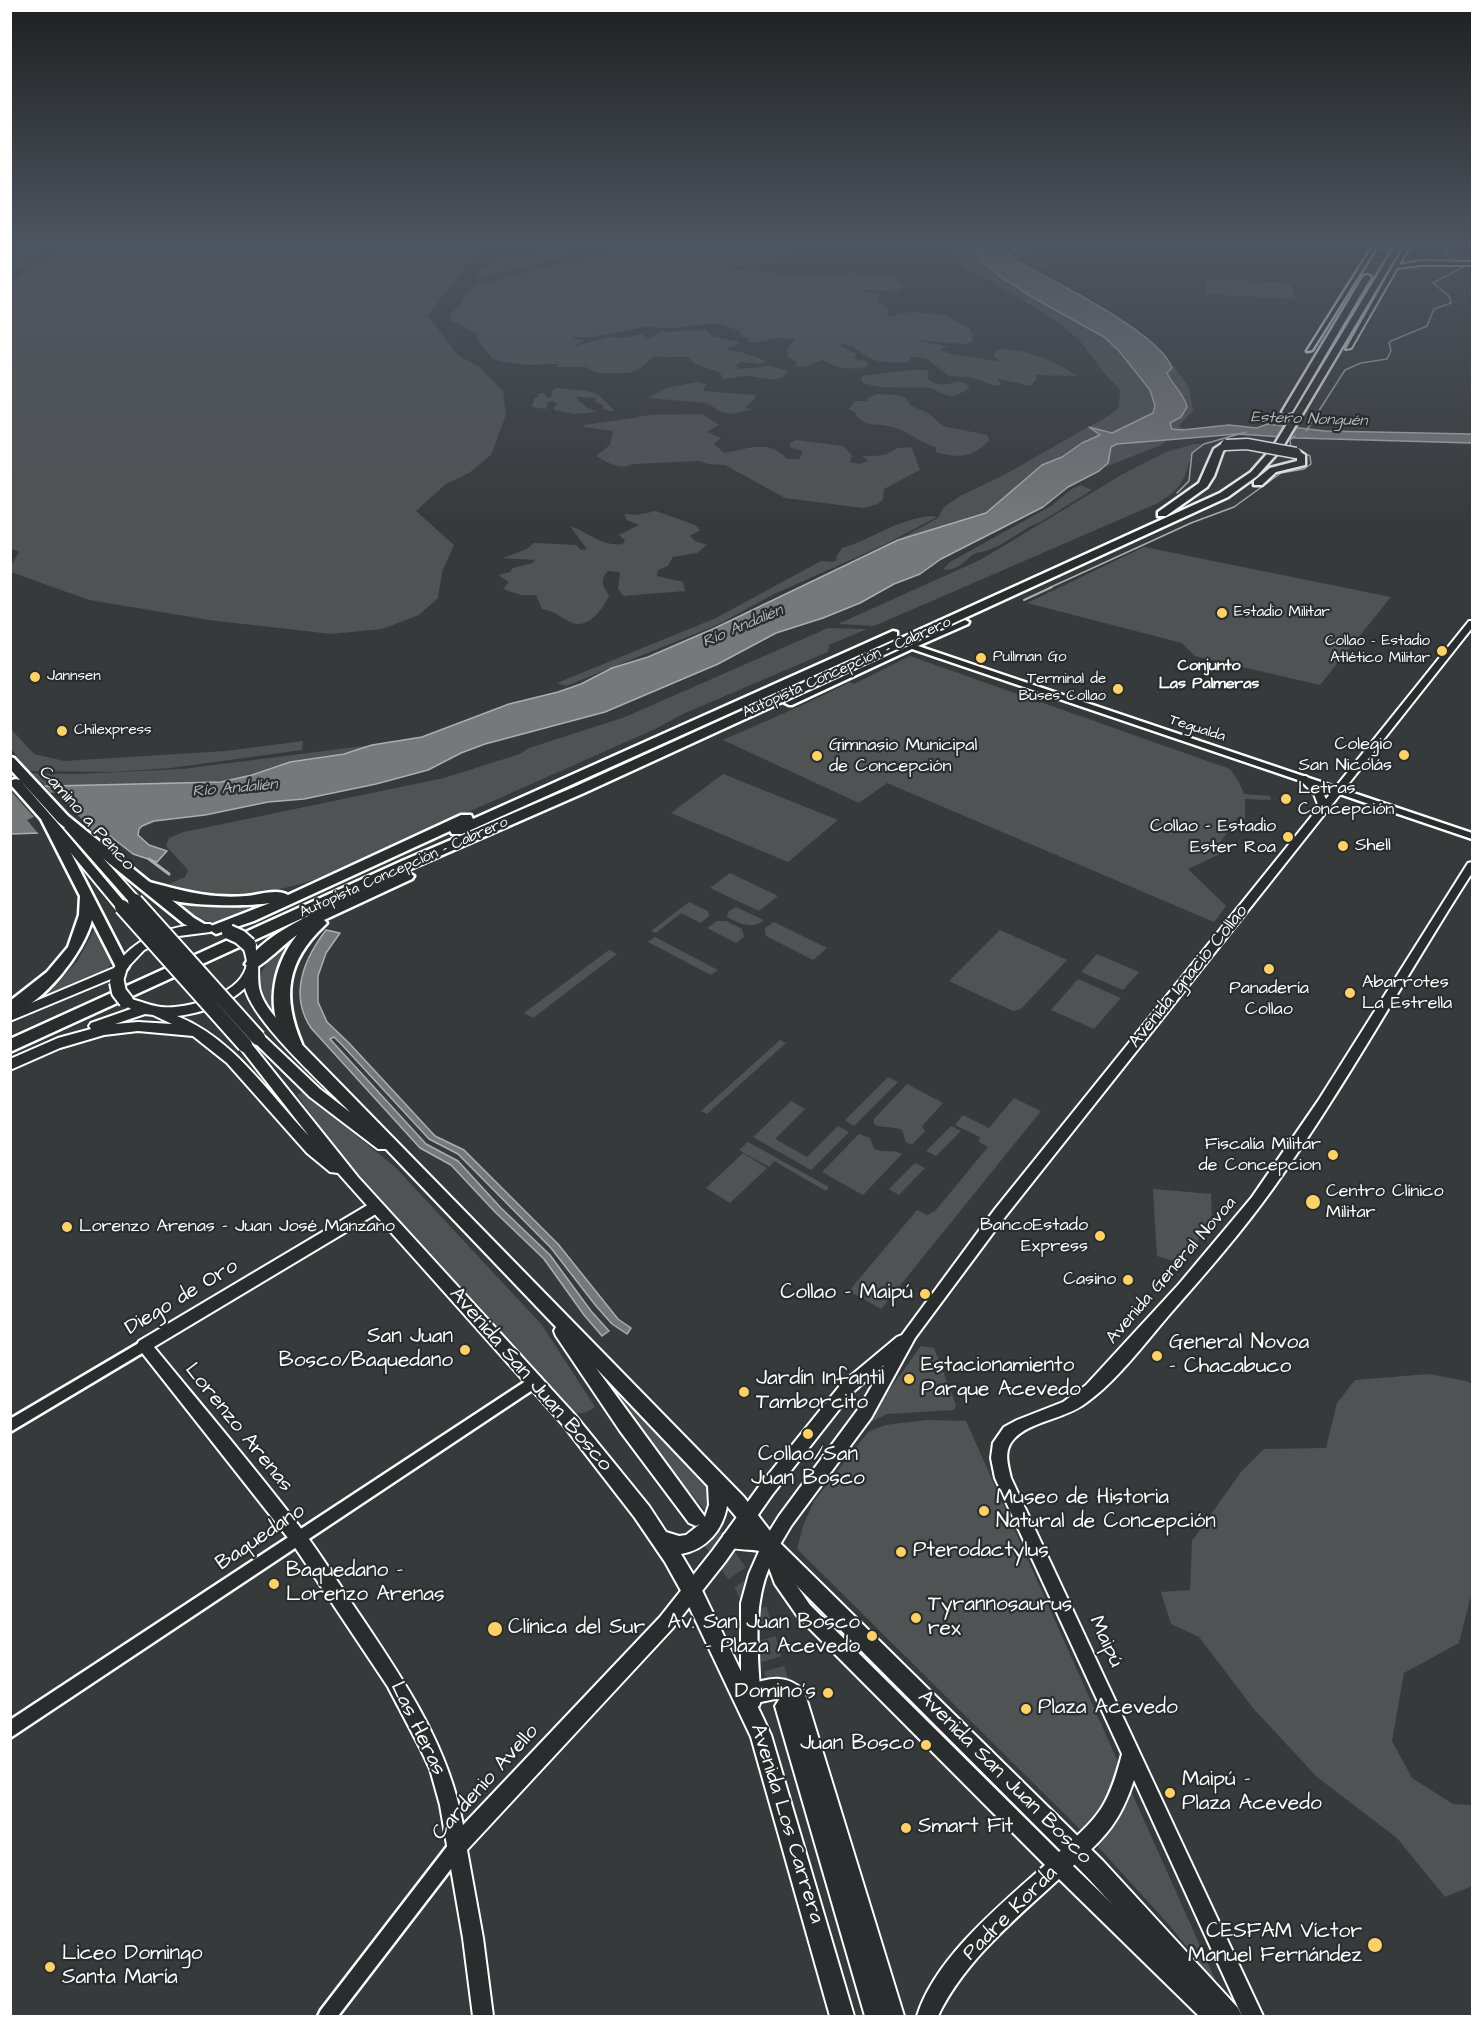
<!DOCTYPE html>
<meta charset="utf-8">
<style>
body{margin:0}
#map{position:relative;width:1483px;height:2027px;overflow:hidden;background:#373a3b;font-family:"Architects Daughter",sans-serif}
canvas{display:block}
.frame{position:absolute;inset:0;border:12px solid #fff;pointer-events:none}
</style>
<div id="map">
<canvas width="1483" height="2027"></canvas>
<div class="frame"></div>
</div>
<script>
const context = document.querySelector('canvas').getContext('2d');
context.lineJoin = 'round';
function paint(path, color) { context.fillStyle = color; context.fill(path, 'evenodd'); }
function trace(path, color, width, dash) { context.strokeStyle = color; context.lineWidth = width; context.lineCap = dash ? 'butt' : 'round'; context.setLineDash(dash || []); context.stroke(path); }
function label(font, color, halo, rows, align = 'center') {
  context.font = font + ' "Architects Daughter",sans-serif'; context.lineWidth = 4.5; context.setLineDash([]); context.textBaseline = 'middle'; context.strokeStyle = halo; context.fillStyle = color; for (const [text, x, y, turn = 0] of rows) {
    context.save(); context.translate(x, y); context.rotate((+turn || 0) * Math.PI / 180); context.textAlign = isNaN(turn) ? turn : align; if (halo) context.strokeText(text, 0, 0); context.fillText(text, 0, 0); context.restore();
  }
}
const green = new Path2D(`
 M11,243H57L11,271Z
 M74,243H476L480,253L459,274L428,316L458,355L478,366L503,391L506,414L491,455L469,473L446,484L416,511L454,545L442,572L438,598L419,615L382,629L331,634L209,620L89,600L11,572V566L19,552L10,548L11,280Z
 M704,243H750L731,251C746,255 755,246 770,244C781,243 794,248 804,251L777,257L776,260L779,262L776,265L748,264L729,269V271H758L809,277L851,273L893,277L905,285L900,291L858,290L880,295L878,301L889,310L887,317L911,312L945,315L969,328L973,335L972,342L965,344L914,340L945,346L947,348H941V350L946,353L996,361L1000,360L993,356L998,350C1021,346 1059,363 1077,376L1035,375L1037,379L1030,386L999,379L998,381L1002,384L995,386L971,377L949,376L926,358L911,357L909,362C898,363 879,363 870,358C860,353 855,346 843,344L840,345L856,354L854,359L868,362L867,367C854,371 832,367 823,360C813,362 806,370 795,366L797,362L788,357L787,349L795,340C775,334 769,343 750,342L748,338L741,336L740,331L715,323L673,328L643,327L593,337H574L571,338L584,340L571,347L608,337L622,338L643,334L646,340L661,332L704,330L710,333L711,336L738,342L739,344L730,347L728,350C741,352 753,355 766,361L762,364L741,362L736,365L740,369L770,366L787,371C780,386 760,376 747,376C739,376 732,378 724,379L719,372L695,364L688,357C677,355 667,359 655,356L642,367L630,373H598L586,367H556L558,364L527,365L499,361L492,358L478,341L477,334L451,320V314C461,304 466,293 477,285L635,246H654L669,252L681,244L689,245L691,250L705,247Z
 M948,243H976L984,264L997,274L1032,297L1104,337L1119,351L1150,390L1155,406L1153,413L1112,433L1089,427L1110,415L1119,407L1120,390L1104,373L1080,341L1061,325L1024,301L964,267L949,251Z
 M1010,243H1070L1075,247L1055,246L1032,249V251L1036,254L1035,259L1048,266L1042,268L1017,253Z
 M1393,243H1397L1294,413L1310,380Z
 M573,251V254H579L476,278L480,271L478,269L496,261L500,255Z
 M1205,279L1291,283L1295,299L1207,294Z
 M1171,363L1189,387L1193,411L1179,426L1186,430L1172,429L1169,426L1170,423L1181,417L1176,386L1167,373L1172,368Z
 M910,370H927L929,372L927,378C936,388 949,384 960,381L970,386C954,401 947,396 931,388C908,386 884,391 862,382V376Z
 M697,382L706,384L703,391L755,395V399L745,408L754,409L731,414L721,412L707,403L648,398L666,388Z
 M556,388L587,391L599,395L614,410L612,412L604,409L603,405L595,402L596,398L575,397L586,407L597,412L574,414L555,410L553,408L557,404L553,401L546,403L548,405L546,409L532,407L534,399L538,397L539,393H544L548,398L552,396L551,392Z
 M877,394L899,395L906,399L911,406L928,413L943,426L987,435L989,440C975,457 956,459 936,452V447C920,443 908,431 892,427C876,422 873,429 857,417L856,413L849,409L855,401H867L869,397Z
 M702,414L719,425L707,432L721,438L714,444L724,453C746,450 768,438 787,459H799L803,451L789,447L791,442L796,440L843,446L852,455L850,462L860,464L868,461L862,456C869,456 877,456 883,455C897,452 891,446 912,448L920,470L884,489L883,499L878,504L863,508L785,498L725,465L708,464L699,461L632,464C620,471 607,462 596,456L610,445L613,431L584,427L583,425L634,418C645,413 687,415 702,414Z
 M1088,427L1100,435L1062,457L1042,465L986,513L898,540L938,518L944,507L960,496L1006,474Z
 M1168,440L1159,446L1105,467L1112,447L1117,444Z
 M1194,444H1203C1187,453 1191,467 1182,481C1177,491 1167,497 1158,503L874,626L838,624L980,560L1123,474L1166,452Z
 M1081,485L1092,490L1042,521C1023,528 1008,543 989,550C984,552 975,552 971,556C963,563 955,572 943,569L950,562L1051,506L1072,489Z
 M656,511L695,525L700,530L690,536L695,541L707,545L697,553L673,557L668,566L658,570L657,576L683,582L685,591L623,596L618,589L620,572L608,571C599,581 603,585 609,596C603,608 589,629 573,623C560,618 558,612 542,609L536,595H521L503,589L509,582L498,575L510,572L513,568L533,563L535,560L503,558L527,549L534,543L576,545L581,550L587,549L570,526C589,532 601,547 623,544L625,540L619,535L639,525L627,520L624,514L637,515Z
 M931,516L937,517L882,546L774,594L717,625L566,686L557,683L716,618L821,561L833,562L837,560L836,557L842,548C873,539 897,519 931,516Z
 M1144,547L1391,597L1320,685L1195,656L1182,643L1027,603Z
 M828,628L867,629L829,645L828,652L683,714L655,729L322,877C273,895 219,901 169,884L185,877L188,870L166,846L169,838L184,832L444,778L520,754L529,748L625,717Z
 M910,656L1230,769L1239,782L1244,794L1270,796L1271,800L1245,799V819L1238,817L1214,851L1220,854L1188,869L1226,906L1214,922L887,783L859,803L723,740L807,703L850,682L854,684Z
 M11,729L34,754L64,761L226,751L303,741L302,750L171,768L114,772L27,771L11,748Z
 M372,745C345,755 318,756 289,762C266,768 245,778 221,782L11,787V773L78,774L182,769Z
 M723,774L838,820L788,862L671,813Z
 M730,873L778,896L759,911L710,888Z
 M178,901L228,907L267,903V906L222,923C203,923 192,914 178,901Z
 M689,902L708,911L709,916L701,923L681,913L656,933L651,931Z
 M736,907L764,920C752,930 740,924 727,917L728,912Z
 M717,921H726L742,929L744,937L736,943L707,928Z
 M774,922L827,948L813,960L766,936L765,928Z
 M95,928L112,961L107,971L21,1009L62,978L78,960Z
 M301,930C286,955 269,979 275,1009L273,1012C240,978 275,951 301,930Z
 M1000,930L1067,960L1021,1009L1013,1011L949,981Z
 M655,937L718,970L711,975L648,942Z
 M609,950L617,954L533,1018L524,1013Z
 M1097,954L1139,972L1123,990L1081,972Z
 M1078,979L1121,998L1094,1029L1051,1010Z
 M780,1040L786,1043L707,1114L701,1111Z
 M888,1077L898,1082L854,1126L845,1120Z
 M907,1084L943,1103L922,1126L925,1131L912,1145L906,1142L902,1130C891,1125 881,1129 874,1124V1119Z
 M303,1092L395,1167L542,1325L595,1407C585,1414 579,1415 567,1411L363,1187L297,1095Z
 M1014,1098L1041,1111L881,1309L849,1291L917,1210L927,1215L935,1211L988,1147L979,1142L980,1137L955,1125L963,1115L989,1128Z
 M791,1101L805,1109L775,1139L807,1157L838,1126L849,1132L811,1170L753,1137Z
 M951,1126L961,1131L936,1156L926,1151Z
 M859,1134L870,1138L874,1149C884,1153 894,1149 902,1154L863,1195L822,1172Z
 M748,1142L829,1187L826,1191L774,1161L769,1167L739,1150Z
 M743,1153L767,1168L730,1203L706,1188Z
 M915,1163L925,1168L899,1195L889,1189Z
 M1153,1189L1211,1194L1212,1223L1179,1263L1157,1256Z
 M921,1346L934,1348L956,1405L954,1410L887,1414L873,1421L869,1418Z
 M1429,1374L1466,1381L1472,1384V1591L1459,1643L1404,1673L1392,1741L1412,1778L1453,1804L1472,1805V1886L1445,1897L1397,1838L1317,1777L1253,1708L1199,1637L1171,1624L1161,1592L1190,1590L1192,1541L1241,1472L1264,1449L1326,1448L1337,1403L1355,1380Z
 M610,1386L707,1483L709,1500L705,1510L654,1451Z
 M926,1420L966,1421L1218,1986L1170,1926L1101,1850L797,1549L803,1526L814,1501L868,1432L885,1425Z`);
const water = new Path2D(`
 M976,243H1002L1003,249L1015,260C1049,279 1161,333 1172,368L1167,373C1172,385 1184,393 1187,407L1181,417L1170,423L1172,429L1182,430L1229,425L1257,428L1267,424L1325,431L1472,434V443L1296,438L1238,434L1117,444L1111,447L1108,463L1099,471L1068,487L1043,507L941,559L920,574L894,584L860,603L823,618L776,633L718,664L605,712L485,744L461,753L428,770L376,784L304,799L268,802L205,815L154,821L142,826L139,829L138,835L149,845L167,851L157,862L133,854L106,833L99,831L11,834V787L221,782L252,775L290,762L344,754L372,745L422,737L509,704L558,692L581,684L612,668L648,657L715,628L898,540L986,513L1042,465L1062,457L1082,443L1100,435L1089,427L1112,433L1153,413L1155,406L1150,390L1119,351L1104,337L1032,297L997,274L978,258Z
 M326,930L340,933L326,953L318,976V1002L327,1022L349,1043L435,1136L464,1150L558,1244L618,1319L631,1328L627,1334L612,1324L596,1306L551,1248L458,1154L429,1139L343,1046L334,1037L330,1039L426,1144L458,1161L501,1208L550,1255L591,1311L609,1331L602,1336L584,1315L544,1259L495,1212L451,1165L420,1148L311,1028C289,995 304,959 326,930Z`);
const pier = new Path2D(`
 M42,783L51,793L57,792L95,834L41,837L27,820L34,817L10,790V784Z`);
const streamFar2 = new Path2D(`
 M1462,261L1451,258L1443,250L1472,245
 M1306,431L1345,370L1361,363L1387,359L1391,351L1389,343L1391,341L1427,326L1434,309L1451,303L1449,296L1433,283L1463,267
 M1291,448L1290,440L1295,436
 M1177,493L1189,481L1192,453L1204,444L1246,432
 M1049,588L1191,523L1234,507L1281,473L1304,469L1311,464L1310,456L1297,450`);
const streamFar1 = new Path2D(`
 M1024,600L1052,587`);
const stream = new Path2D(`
 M149,859L169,874`);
const primaryTunnelFar1 = new Path2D(`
 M702,1524L708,1532`);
const primaryTunnel = new Path2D(`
 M707,1531L744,1583L756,1608L782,1695`);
const tertiary = new Path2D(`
 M1375,243H1379L1312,350L1307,351Z
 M965,620L969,622L968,624L918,646L1472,833V839L912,649L792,705H789L785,703Z
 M144,1340L149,1341L151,1345L149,1349L10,1432V1419Z
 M535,1375L540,1377L542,1381L540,1385L10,1738V1720Z
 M458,1837L464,1840L467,1846L464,1852L338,2016H318L321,2010L452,1840Z`);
const secondary = new Path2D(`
 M1406,243H1411L1399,265L1421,261L1472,262V265H1421L1397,268L1351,348L1346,349Z
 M1469,621H1472V628L1005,1217L915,1338L871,1418L791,1526L778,1548L788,1573L810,1605L1059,1852C1100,1816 1108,1807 1122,1754L995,1478L991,1458L993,1443L1004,1427L1017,1420L1063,1402L1086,1385L1179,1284L1252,1197L1318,1101L1468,863L1472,862V873C1405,977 1346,1086 1274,1187C1242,1232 1206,1273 1170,1314C1146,1342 1116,1382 1086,1403C1066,1419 1030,1421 1014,1439C1003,1451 1008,1464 1011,1478L1263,2016H1242L1134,1780C1120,1822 1106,1837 1073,1866L1221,2009L1224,2016H1199L1059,1879C1014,1920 964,1962 938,2016H917C935,1958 1000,1905 1045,1865L798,1617L775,1584L769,1568C755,1601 757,1639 759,1674C759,1685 764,1696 759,1706L753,1709L747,1706L741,1676V1603L749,1574L764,1540L779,1516L859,1408L884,1365L852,1393L772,1495L725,1562L672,1629L467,1850L483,1938L493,2016H473L463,1938L440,1805L430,1769L419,1746L388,1687L292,1543L139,1349L137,1345L139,1341L371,1203L376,1202L381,1203L383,1207L381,1211L154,1347C204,1408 255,1468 303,1531C324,1559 342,1589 362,1618C405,1682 449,1747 463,1825L660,1617L713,1550L760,1485L842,1383L897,1337L902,1335L995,1209L1319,807L1314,794L1298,778L1300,776H1306L1322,791L1326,799Z`);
const primary = new Path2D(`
 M50,818L54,819L126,904L128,907L126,910H118L46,823L44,821Z
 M70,825L74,826L139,898L141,901L139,904H131L66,830L64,828Z
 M197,924H210L216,928L210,932L171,937L144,950L127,968L122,985H112L111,979L10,1021V1012L114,968C134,938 163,929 197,924Z
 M249,941L255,945C264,978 248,985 276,1018L744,1497L777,1540L1103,1861L1238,2008L1242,2016H1215L1087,1877L763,1552C750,1548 737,1551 724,1546L722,1540L724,1534L747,1530L727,1506C723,1530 706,1550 681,1554L699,1584L748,1686C769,1677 787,1674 804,1691L904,2016H865L775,1706L780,1698L756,1703L771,1735L854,2016H830L751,1737L685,1598L665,1562L635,1518L563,1425L338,1173L330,1172L307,1153L227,1063L193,1036L138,1031L104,1035L60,1048L10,1070V1059L58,1038L91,1029L89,1026L91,1023L131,1009L119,1001L121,998C129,996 149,1006 161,1007C186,1010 244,994 247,963C247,958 244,950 243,945ZM245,988C254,1023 324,1085 351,1113L320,1089L263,1035H253L251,1038L253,1041L310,1097L378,1149H386L556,1327L554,1331L556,1336L620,1431L689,1523L696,1526L700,1524L686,1535L679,1536L666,1532L649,1506L575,1415L358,1177L250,1042H240L238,1045L309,1136C268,1093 233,1038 177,1016C201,1013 227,1005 245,988ZM145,1014L153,1015L172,1024L138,1022L115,1024ZM596,1368L708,1486L709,1505L705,1517Z`);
const trunk = new Path2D(`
 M10,757L14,758L68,816L194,918L211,928L209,931H199L184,924L58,822L10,769Z
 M16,779L20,780L53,818L129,966L127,969H117L92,920C84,952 43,1005 10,1014V1001L47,972L68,947L79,915L80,896L41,819L10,784L12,780Z`);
const motorway = new Path2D(`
 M1397,243H1404L1282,448L1257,476L1228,497L584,793L351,895L402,873L407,872L414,876L412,879L324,920L327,923L324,926C286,962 282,997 302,1044L300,1048H288C265,1011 271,968 297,935C285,943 263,966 253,969L245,964C262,939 292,924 318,911L10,1052V1039L402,861L574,787L1220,493L1251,472L1273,447Z
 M1367,275L1371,277L1292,412L1284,414L1282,412L1363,277Z
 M1223,443L1231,445L1223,451L1214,476L1207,487L1166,516H1158V512L1199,483L1214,449Z
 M1293,451H1299L1305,455V465L1276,472L1262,485H1254V481L1270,468L1297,461V458L1291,453Z
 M893,631L897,632V638L462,834H452L450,831L254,921L216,934L208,929L211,926L270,903C243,907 160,908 142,887L149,882C184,891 210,899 246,896C258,895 278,888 288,895L461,815H471L473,819Z`);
const primaryBridge = new Path2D(`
 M135,901L258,1038
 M122,907L245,1045
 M229,932L240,937L249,945
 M117,982L119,992L126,1001`);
const motorwayBridge = new Path2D(`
 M1226,445L1247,444L1296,453`);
const markers = [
 [1222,613,6,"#ffd166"],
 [1442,651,6,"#ffd166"],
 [981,658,6,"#ffd166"],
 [35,677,6,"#ffd166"],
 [1118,689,6,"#ffd166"],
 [62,731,6,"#ffd166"],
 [1404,755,6,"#ffd166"],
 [817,756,6,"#ffd166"],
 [1286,799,6,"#ffd166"],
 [1288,837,6,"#ffd166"],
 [1343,846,6,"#ffd166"],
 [1269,969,6,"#ffd166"],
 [1350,993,6,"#ffd166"],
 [1333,1155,6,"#ffd166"],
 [1313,1202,8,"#ffd166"],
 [67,1227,6,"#ffd166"],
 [1100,1236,6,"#ffd166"],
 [1128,1280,6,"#ffd166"],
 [925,1294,6,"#ffd166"],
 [465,1350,6,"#ffd166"],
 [1157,1356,6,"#ffd166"],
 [909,1379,6,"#ffd166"],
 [744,1392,6,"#ffd166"],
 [808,1434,6,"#ffd166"],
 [984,1511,6,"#ffd166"],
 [901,1552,6,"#ffd166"],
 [274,1584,6,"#ffd166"],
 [916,1618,6,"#ffd166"],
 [495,1629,8,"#ffd166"],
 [872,1636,6,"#ffd166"],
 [828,1693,6,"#ffd166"],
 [1026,1709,6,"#ffd166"],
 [926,1745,6,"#ffd166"],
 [1170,1793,6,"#ffd166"],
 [906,1828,6,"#ffd166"],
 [1375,1945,8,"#ffd166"],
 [50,1967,6,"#ffd166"]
];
const farPoinames = [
 ["Estadio Militar",1234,613],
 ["Collao - Estadio",1430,642,"right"],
 ["Atlético Militar",1430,659,"right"],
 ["Pullman Go",993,658],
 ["Jannsen",47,677],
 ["Terminal de",1106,680,"right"],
 ["Buses Collao",1106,697,"right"],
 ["Chilexpress",74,731]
];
const farStreetnames = [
 ["Autopista Concepción - Cabrero",847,668,-24],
 ["Tegualda",1197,729,18],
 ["Autopista Concepción - Cabrero",404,868,-24]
];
const farWaternames = [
 ["Estero Nonguén",1309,420,2],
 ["Río Andalién",743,627,-23],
 ["Río Andalién",235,789,-5]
];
const farNeighbourhoodnames = [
 ["Conjunto",1209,667],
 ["Las Palmeras",1209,685]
];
const poiNames = [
 ["Colegio",1392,745,"right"],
 ["San Nicolás",1392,766,"right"],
 ["Gimnasio Municipal",829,746],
 ["de Concepción",829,767],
 ["Letras",1298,789],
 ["Concepción",1298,810],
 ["Collao - Estadio",1276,827,"right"],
 ["Ester Roa",1276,848,"right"],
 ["Shell",1355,846],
 ["Abarrotes",1362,983],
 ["La Estrella",1362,1004],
 ["Panadería",1269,989,"center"],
 ["Collao",1269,1010,"center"],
 ["Fiscalía Militar",1321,1145,"right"],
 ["de Concepcion",1321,1166,"right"],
 ["Centro Clínico",1326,1192],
 ["Militar",1326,1213],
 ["BancoEstado",1088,1226,"right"],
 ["Express",1088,1247,"right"],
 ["Lorenzo Arenas - Juan José Manzano",79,1227],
 ["Casino",1116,1280,"right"]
];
const streetNames = [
 ["Camino a Penco",86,819,48],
 ["Avenida Ignacio Collao",1189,977,-51],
 ["Avenida General Novoa",1172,1271,-49]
];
const nearPoinames = [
 ["Collao - Maipú",913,1294,"right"],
 ["San Juan",453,1338,"right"],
 ["Bosco/Baquedano",453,1362,"right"],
 ["General Novoa",1169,1344],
 ["- Chacabuco",1169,1368],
 ["Estacionamiento",921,1367],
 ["Parque Acevedo",921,1391],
 ["Jardín Infantil",756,1380],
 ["Tamborcito",756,1404],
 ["Collao/San",808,1456,"center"],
 ["Juan Bosco",808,1480,"center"],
 ["Museo de Historia",996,1499],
 ["Natural de Concepción",996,1523],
 ["Pterodactylus",913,1552],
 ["Baquedano -",286,1572],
 ["Lorenzo Arenas",286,1596],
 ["Tyrannosaurus",928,1606],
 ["rex",928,1630],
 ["Av. San Juan Bosco",860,1624,"right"],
 ["- Plaza Acevedo",860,1648,"right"],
 ["Clínica del Sur",508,1629],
 ["Domino's",816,1693,"right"],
 ["Plaza Acevedo",1038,1709],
 ["Juan Bosco",914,1745,"right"],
 ["Maipú -",1182,1781],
 ["Plaza Acevedo",1182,1805],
 ["Smart Fit",918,1828],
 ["CESFAM Víctor",1362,1933,"right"],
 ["Manuel Fernández",1362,1957,"right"],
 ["Liceo Domingo",62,1955],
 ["Santa María",62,1979]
];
const nearStreetnames = [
 ["Diego de Oro",182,1298,-31],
 ["Avenida San Juan Bosco",530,1380,49],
 ["Lorenzo Arenas",238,1428,51],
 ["Baquedano",261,1538,-34],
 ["Maipú",1105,1642,65],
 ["Las Heras",417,1729,64],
 ["Avenida San Juan Bosco",1004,1778,45],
 ["Cardenio Avello",486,1783,-48],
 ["Avenida Los Carrera",786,1824,73],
 ["Padre Korda",1011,1914,-45]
];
paint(green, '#505354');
paint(water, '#767879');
trace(water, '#adaeaf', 1.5);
paint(pier, '#373a3b');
trace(streamFar2, '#adaeaf', 1.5);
trace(streamFar1, '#adaeaf', 2);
trace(stream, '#adaeaf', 3);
trace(primaryTunnelFar1, '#4b4e4f', 16, [16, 8]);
trace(primaryTunnel, '#4b4e4f', 21, [21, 10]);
trace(tertiary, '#fff', 5);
trace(secondary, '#fff', 4);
trace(primary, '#fff', 4);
trace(trunk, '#fff', 5);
trace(motorway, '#fff', 5);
paint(tertiary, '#2a2d2e');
paint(secondary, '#2a2d2e');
paint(primary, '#2a2d2e');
paint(trunk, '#2a2d2e');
paint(motorway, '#2a2d2e');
trace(primaryBridge, '#fff', 18, []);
trace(motorwayBridge, '#fff', 13, []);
trace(primaryBridge, '#2a2d2e', 14);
trace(motorwayBridge, '#2a2d2e', 10);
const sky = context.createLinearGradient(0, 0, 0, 527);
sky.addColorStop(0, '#1e2020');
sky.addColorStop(0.46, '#4d5560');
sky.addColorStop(1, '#4d556000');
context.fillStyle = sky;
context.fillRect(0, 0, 1483, 527);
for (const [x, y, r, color] of markers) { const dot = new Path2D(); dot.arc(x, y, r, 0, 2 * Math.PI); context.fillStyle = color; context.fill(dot); trace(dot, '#2a2d2e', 2); }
label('15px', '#fff', '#2a2d2e', farPoinames, 'left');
label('15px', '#fff', '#2a2d2e', farStreetnames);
label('italic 16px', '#b4b5b5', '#2a2d2e', farWaternames);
label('bold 16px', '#fff', '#2a2d2e', farNeighbourhoodnames);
label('18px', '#fff', '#2a2d2e', poiNames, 'left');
label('18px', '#fff', '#2a2d2e', streetNames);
label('21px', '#fff', '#2a2d2e', nearPoinames, 'left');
label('21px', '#fff', '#2a2d2e', nearStreetnames);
</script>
